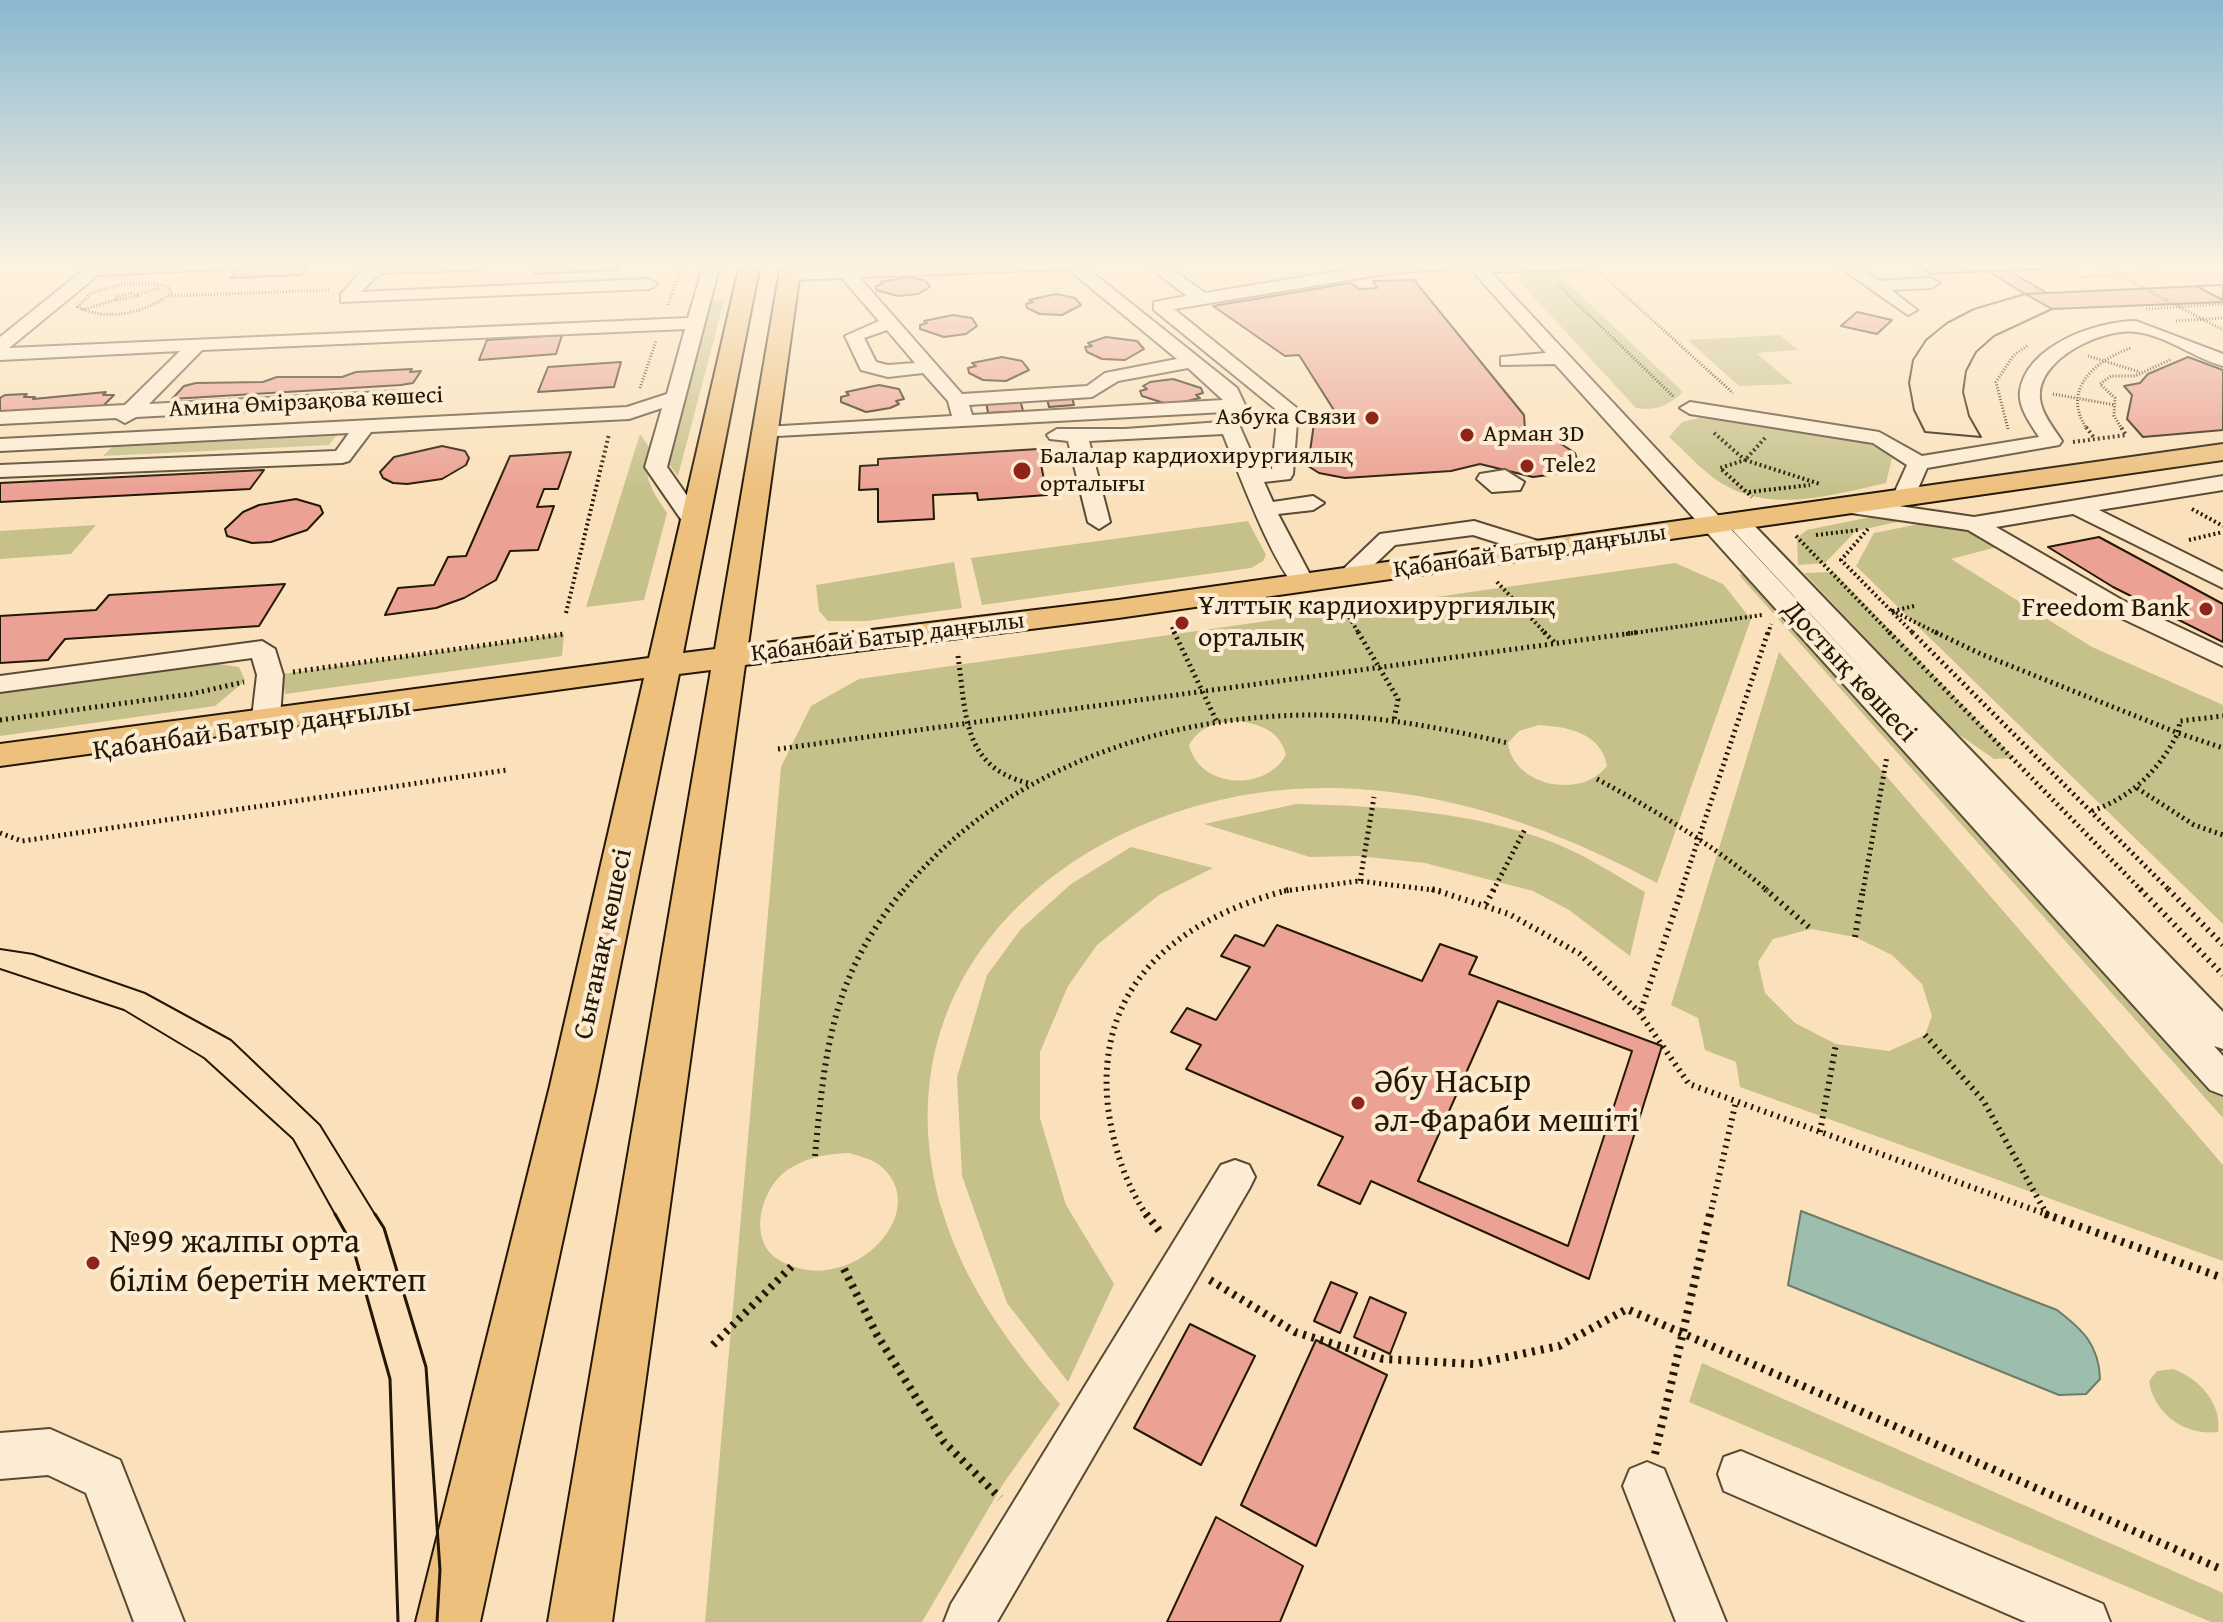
<!DOCTYPE html>
<meta charset="utf-8">
<style>
body{margin:0}
canvas{display:block;background:#fae1bb}
</style>
<canvas width="2223" height="1622"></canvas>
<script>
const context = document.querySelector('canvas').getContext('2d');
context.lineJoin = 'round';
function paint(path, color) { context.fillStyle = color; context.fill(path, 'evenodd'); }
function trace(path, color, width, dash) { context.strokeStyle = color; context.lineWidth = width; context.lineCap = dash ? 'butt' : 'round'; context.setLineDash(dash || []); context.stroke(path); }
function label(font, color, halo, rows, align = 'center') {
  context.font = font + ' "Gentium Book Plus",serif'; context.lineWidth = 8; context.setLineDash([]); context.textBaseline = 'middle'; context.strokeStyle = halo; context.fillStyle = color; for (const [text, x, y, turn = 0] of rows) {
    context.save(); context.translate(x, y); context.rotate((+turn || 0) * Math.PI / 180); context.textAlign = isNaN(turn) ? turn : align; if (halo) context.strokeText(text, 0, 0); context.fillText(text, 0, 0); context.restore();
  }
}
const green = new Path2D(`
 M1554,270L1683,392C1668,406 1656,411 1636,408L1516,278L1529,271Z
 M725,297L678,476L665,459L708,302Z
 M1780,335L1798,350L1756,353L1793,384L1739,386L1688,340Z
 M1699,418C1747,424 1859,426 1892,458L1886,483C1831,495 1772,514 1721,483C1702,471 1686,452 1669,437L1682,422Z
 M640,434L649,447C642,476 651,489 667,513L644,600L586,607Z
 M336,436L329,445L103,456L112,447Z
 M1876,516L1906,520L1856,531L1825,563L1798,565L1797,538L1807,530Z
 M1248,521L1266,555L1263,561L1251,568L982,605L971,558Z
 M1934,521L2005,545L1951,559L2092,647L2223,705V924L1856,566L1874,533Z
 M96,525L71,554L0,559V531Z
 M954,562L962,608L866,621H828L819,611L816,585Z
 M1675,563L1723,584L1751,619L1657,883C1555,829 1453,791 1336,788C1101,783 866,956 943,1213C965,1286 1011,1347 1060,1404L1003,1484L922,1622H705L781,767L811,706L859,679ZM1241,721C1264,726 1279,731 1286,755C1265,792 1200,789 1189,745C1202,724 1218,722 1241,721ZM1539,725C1569,727 1601,733 1607,766C1581,800 1513,786 1508,743L1519,731ZM850,1153C858,1156 871,1159 878,1164C938,1209 850,1302 779,1260C747,1241 761,1189 786,1171C807,1157 825,1154 850,1153Z
 M1834,572L2013,757V758L1994,759L1954,731L1804,573Z
 M1747,574L2108,964L2223,1098V1118L1739,575Z
 M564,634L562,656L285,694L282,674Z
 M1779,652L2223,1165V1261L1740,1087L1736,1062L1705,1050L1698,1018L1671,1005ZM1811,929L1855,937L1892,955L1922,984L1932,1016L1925,1035L1889,1051L1836,1044L1795,1023L1765,993L1758,962L1773,939Z
 M219,664L239,667L245,681L215,706L0,736V693Z
 M1296,804C1382,806 1471,811 1552,842C1584,854 1615,875 1645,892L1630,956L1569,910L1533,891L1425,863L1358,856L1310,857L1204,824Z
 M1131,847L1213,868L1159,895L1097,945L1068,986L1040,1052V1118L1066,1205L1114,1284L1068,1382L1007,1303L962,1176L957,1077L987,975L1021,929L1071,884Z
 M1702,1363L2223,1593V1622H2211L1689,1402Z
 M2173,1369C2196,1377 2223,1402 2218,1432C2185,1436 2154,1414 2149,1381L2157,1371Z`);
const water = new Path2D(`
 M1801,1211L2057,1310C2083,1330 2099,1345 2100,1379L2086,1394L2059,1395L1788,1285Z`);
const building = new Path2D(`
 M245,264H311L301,275L230,278Z
 M539,264H620L618,270L534,274Z
 M1916,264H1957L1970,272L1931,274Z
 M1957,264H2043L2051,269L1970,272Z
 M1988,271H2009L2047,293L2025,294Z
 M908,277L925,280L930,287L918,294L898,296L876,290V286L883,284L880,282Z
 M1414,280L1524,415L1525,429L1552,438L1575,453L1578,462L1571,472L1533,477L1480,464L1451,471L1345,478L1319,473L1308,466L1315,416L1337,415L1299,355L1285,356L1213,306L1350,283L1360,289L1377,288L1373,281Z
 M2223,285V300L2196,286Z
 M2223,285V302L2052,309L1994,336L1976,352L1966,371L1963,392L1969,416L1981,437L1925,432L1914,410L1909,383L1913,360L1926,340L1947,323L1974,309L2025,294Z
 M1056,294L1075,298L1081,305L1062,315L1040,314L1027,308L1026,304L1033,302L1029,300Z
 M2025,294L2052,309L1994,336L1976,352L1966,371L1963,392L1969,416L1981,437L1925,432L1914,410L1909,383L1913,360L1926,340L1947,323L1974,309Z
 M1857,312L1892,320L1877,334L1841,326Z
 M953,315L972,318L977,326L966,334L944,337L920,329V325L927,323L924,321Z
 M562,335L556,354L479,360L487,340Z
 M1106,337L1137,341L1144,349L1125,360L1102,359L1087,352L1085,347L1092,346L1088,343Z
 M1002,357L1022,361L1029,370L1006,381L983,380L969,373L968,368L976,366L972,363Z
 M2188,357L2223,370V430L2143,437L2127,419L2132,395L2124,386L2140,383L2148,374Z
 M621,362L614,387L538,392L548,367Z
 M412,369L410,372L421,371L413,383L401,385L172,399L184,386L196,383L263,382L277,377H342L356,372Z
 M1173,379L1201,388L1203,393L1196,395L1200,398L1170,405L1142,396L1140,391L1147,389L1143,386L1150,382Z
 M879,385L899,389L904,399L896,401L899,404L890,408L866,412L841,402V397L849,395L846,392Z
 M106,392L103,395H114L101,408L0,412V398L5,395L27,394L24,397H35L33,399Z
 M1072,397L1074,405L1049,407L1047,399Z
 M1020,399L1023,411L988,413L986,401Z
 M442,446L465,451L469,458L466,465L442,479L407,484L393,483L383,478L380,472L394,457Z
 M1038,449L1047,495L978,500L977,493L933,495L934,519L878,522V489L859,490L860,466L878,465V459Z
 M571,452L558,489H544L537,507L554,506L538,550L510,551L496,580L464,598L436,608L385,615L398,588L434,585L448,557L466,556L510,456Z
 M264,470L250,489L0,502V483Z
 M296,499L320,506L323,513L307,530L271,542L252,543L227,536L225,529L243,512L259,505Z
 M2099,537L2223,604V642L2113,587L2048,547Z
 M285,584L259,626L65,639L48,660L0,663V616L96,610L109,595Z
 M1277,925L1422,981L1440,944L1477,957L1469,974L1662,1046L1589,1279L1371,1181L1360,1204L1318,1185L1343,1137L1186,1069L1201,1045L1171,1032L1187,1008L1216,1020L1250,967L1221,956L1235,935L1264,946ZM1498,1001L1632,1051L1568,1246L1418,1181Z
 M1331,1282L1357,1293L1340,1333L1314,1321Z
 M1370,1297L1406,1313L1390,1354L1354,1337Z
 M1190,1324L1255,1356L1201,1465L1134,1428Z
 M1316,1340L1387,1375L1316,1546L1241,1505Z
 M1216,1517L1303,1566L1280,1622H1167Z`);
const pathFar4 = new Path2D(`
 M2060,264L2082,277L2154,272L2138,264
 M2098,264L2223,330
 M1597,270L1733,393
 M124,284H156L170,288L171,293C146,313 108,322 78,307L91,293Z
 M1558,285L1674,397
 M131,293L139,296L115,300L117,297Z
 M138,294L160,288
 M169,296L330,290
 M668,305L682,264
 M2146,309L2223,304
 M82,310L115,300
 M2176,321L2223,318
 M2088,356L2140,372
 M640,388L656,341
 M2053,394L2115,405
 M2008,429L1996,382L2013,356L2028,345
 M2087,429C2060,389 2096,360 2131,348
 M2122,429L2114,416L2115,398L2100,384L2111,376H2135L2172,359`);
const pathFar3 = new Path2D(`
 M2086,427L2095,439
 M1714,433L1745,460L1720,468L1752,497
 M1765,438L1745,460L1820,484
 M2073,442L2126,435L2121,427
 M1749,492L1810,485
 M2192,509L2223,526
 M1868,529L1841,560L1914,634
 M1816,535L1858,530
 M1796,536L1891,634
 M2189,540L2223,532
 M1497,582L1546,634
 M1342,604L1359,634
 M1914,606L1893,611L1939,634
 M566,613L609,434
 M1172,627L1175,634
 M1626,634L1762,615
 M1768,634L1771,624`);
const pathFar2 = new Path2D(`
 M1174,632L1217,722
 M1358,632L1398,699L1394,720
 M1544,632L1556,644
 M1889,632L2142,891
 M1912,632L2170,891
 M1935,632L1981,654L2178,733L2180,721L2223,716
 M958,656C966,713 962,767 1028,783
 M293,672L564,634
 M0,720L191,694L244,682
 M778,749L1640,632
 M1597,779C1658,812 1715,846 1768,891
 M2137,788L2194,825L2223,835
 M2092,811C2132,797 2159,770 2178,733L2223,748
 M0,833L22,841L507,770
 M1360,881L1374,797
 M903,891C1000,773 1152,718 1303,715C1372,714 1441,728 1508,743
 M1284,891L1359,881L1441,891
 M1493,891L1525,829
 M1681,891L1768,632
 M1863,891L1887,756`);
const pathFar1 = new Path2D(`
 M1432,889L1509,914L1580,954L1639,1012L1689,1084L2051,1216
 M1765,889L1811,929
 M2140,889L2223,975
 M2168,889L2223,945
 M1486,904L1494,889
 M1855,937L1863,889
 M1641,1010L1682,889
 M1925,1035L1983,1100L2046,1213
 M1820,1132L1836,1044
 M815,1156C825,1048 832,976 904,889
 M1147,1216C1125,1183 1113,1146 1108,1107C1094,982 1182,917 1292,889
 M1710,1216L1736,1101`);
const path = new Path2D(`
 M1146,1214L1162,1234
 M2045,1214L2223,1278
 M844,1269L877,1335L944,1442L1000,1498
 M1210,1280L1295,1332L1383,1359L1474,1364L1559,1346L1627,1309L2223,1570
 M713,1345L792,1266
 M1655,1454L1710,1214`);
const minor = new Path2D(`
 M91,264H235L227,269L98,275L9,348L688,318L704,264H720L667,467L706,523L695,530L687,528L645,467L662,408L629,419L371,432L349,461L342,463L0,477V465L336,451L349,433L0,451V439L627,407L667,394L685,329L202,350L149,404L402,391L412,397L402,403L136,417L125,423L116,418L0,424V412L125,405L180,351L0,360V337Z
 M373,264L482,265L474,270L380,273L361,292L649,279L657,284L649,289L341,302V294L364,268Z
 M935,264H1082L1237,388L1245,405L1240,427L1259,470L1272,469L1278,411L1154,310V302L1187,296L1145,264H1164L1205,293L1382,264H1458L1450,269L1390,273L1174,309L1298,409L1293,474L1290,479L1264,482L1273,502L1313,496L1324,503L1313,510L1278,514L1315,584L1303,591C1280,586 1234,461 1223,434L1089,441L1110,522L1099,529L1088,522L1068,441L1050,439L1047,435L1057,429H1125L1221,422L1224,412L758,437L755,433L765,427L952,416L948,401L923,373L888,377L861,370L845,336L879,321L842,278L790,280L782,275L790,270ZM1068,269L1177,359L1105,373L1087,386L962,394L859,277ZM887,330L915,363L888,365L876,362L864,338ZM1188,368L1223,400L972,415L969,405L1092,397L1118,381Z
 M1466,264H1589L1581,269L1491,272L1883,692L1727,524L1724,519L1727,514H1743L2223,1012V1049L2214,1046L2223,1056V1095L2210,1090L1555,364L1501,365V357L1546,353Z
 M1835,264H1854L1878,281L1931,278L1939,283L1931,288L1891,290L1917,310L1908,315Z
 M2136,321L2223,354V366C2194,358 2167,336 2137,332C2105,327 2043,356 2040,392C2038,410 2053,427 2062,441L2059,445L1927,468L1914,498L1903,505L1892,498L1907,465L1873,443L1690,414L1680,408L1690,402L1879,432L1922,456L2039,437C2031,424 2018,408 2020,391C2027,345 2097,321 2136,321Z
 M1505,470L1524,482L1520,490L1492,492L1477,479L1480,474Z
 M2223,476V490L2099,510L2223,572V588L2073,514L1996,527L2122,600L2223,648V666L2104,610L1968,530L1851,513L1840,506L1851,499L1974,517Z
 M1474,521L1551,545L1555,550L1543,557L1473,535L1395,545L1356,582H1338L1335,577L1380,534Z
 M262,641L275,649L283,675L280,718L276,724H256L252,718L257,675L252,658L0,692V676Z
 M1235,1160L1249,1165L1255,1177L1249,1189L997,1622H944L951,1604L1221,1165Z
 M50,1429L120,1460L184,1622H134L86,1493L48,1475L0,1479V1433Z
 M1741,1451L2103,1604L2110,1622H2026L1724,1491L1718,1474L1724,1457Z
 M1647,1462L1664,1469L1726,1622H1676L1623,1486L1630,1469Z`);
const major = new Path2D(`
 M740,264H760L683,653L715,649L781,264H801L748,645L1118,600L2223,444V460L1118,618L745,665L612,1622H548L711,670L679,674L596,1086L480,1622H416L550,1086L644,678L0,766V744L649,658Z`);
const tramFar1 = new Path2D(`
 M0,949L33,954L145,993L231,1040L320,1125L376,1216
 M0,969L124,1010L204,1058L293,1139L336,1216`);
const tram = new Path2D(`
 M335,1214L352,1244L390,1379L398,1622
 M375,1214L384,1228L426,1367L440,1570L437,1622`);
const markers = [
 [1372,418,8,"#8f2418"],
 [1467,435,8,"#8f2418"],
 [1527,466,8,"#8f2418"],
 [1022,471,10,"#8f2418"],
 [2206,609,8,"#8f2418"],
 [1182,623,8,"#8f2418"],
 [1358,1103,8,"#8f2418"],
 [93,1263,8,"#8f2418"]
];
const farStreetnames = [
 ["Амина Өмірзақова көшесі",306,403,-3],
 ["Қабанбай Батыр даңғылы",1530,552,-8],
 ["Қабанбай Батыр даңғылы",888,638,-7]
];
const farPoinames = [
 ["Азбука Связи",1356,418,"right"],
 ["Арман 3D",1483,435],
 ["Балалар кардиохирургиялық",1040,457],
 ["орталығы",1040,485],
 ["Tele2",1543,466]
];
const poiNames = [
 ["Ұлттық кардиохирургиялық",1198,607],
 ["орталық",1198,639],
 ["Freedom Bank",2190,609,"right"]
];
const streetNames = [
 ["Достық көшесі",1849,672,47],
 ["Қабанбай Батыр даңғылы",252,730,-8],
 ["Сығанақ көшесі",604,944,-78]
];
const nearPoinames = [
 ["Әбу Насыр",1374,1083],
 ["әл-Фараби мешіті",1374,1122],
 ["№99 жалпы орта",109,1243],
 ["білім беретін мектеп",109,1282]
];
paint(green, '#c6c18b');
paint(water, '#9ebead');
trace(water, '#6d7b6a', 2);
paint(building, '#eba193');
trace(building, '#231706', 2);
trace(minor, '#594a33', 4);
trace(major, '#231706', 4);
trace(pathFar4, '#231706', 3, [1, 2]);
trace(pathFar3, '#231706', 4, [2, 3]);
trace(pathFar2, '#231706', 5, [2, 4]);
trace(pathFar1, '#231706', 6, [2, 5]);
trace(path, '#231706', 8, [3, 6]);
paint(minor, '#fcecd3');
paint(major, '#edc07e');
trace(tramFar1, '#231706', 2);
trace(tram, '#231706', 3);
const sky = context.createLinearGradient(0, 0, 0, 491);
sky.addColorStop(0, '#8ab8d0');
sky.addColorStop(0.54, '#fdf2e0');
sky.addColorStop(1, '#fdf2e000');
context.fillStyle = sky;
context.fillRect(0, 0, 2223, 491);
for (const [x, y, r, color] of markers) { const dot = new Path2D(); dot.arc(x, y, r, 0, 2 * Math.PI); context.fillStyle = color; context.fill(dot); trace(dot, '#fcecd3', 3); }
label('24px', '#231706', '#fcecd3', farStreetnames);
label('24px', '#231706', '#fcecd3', farPoinames, 'left');
label('28px', '#231706', '#fcecd3', poiNames, 'left');
label('28px', '#231706', '#fcecd3', streetNames);
label('34px', '#231706', '#fcecd3', nearPoinames, 'left');
</script>
